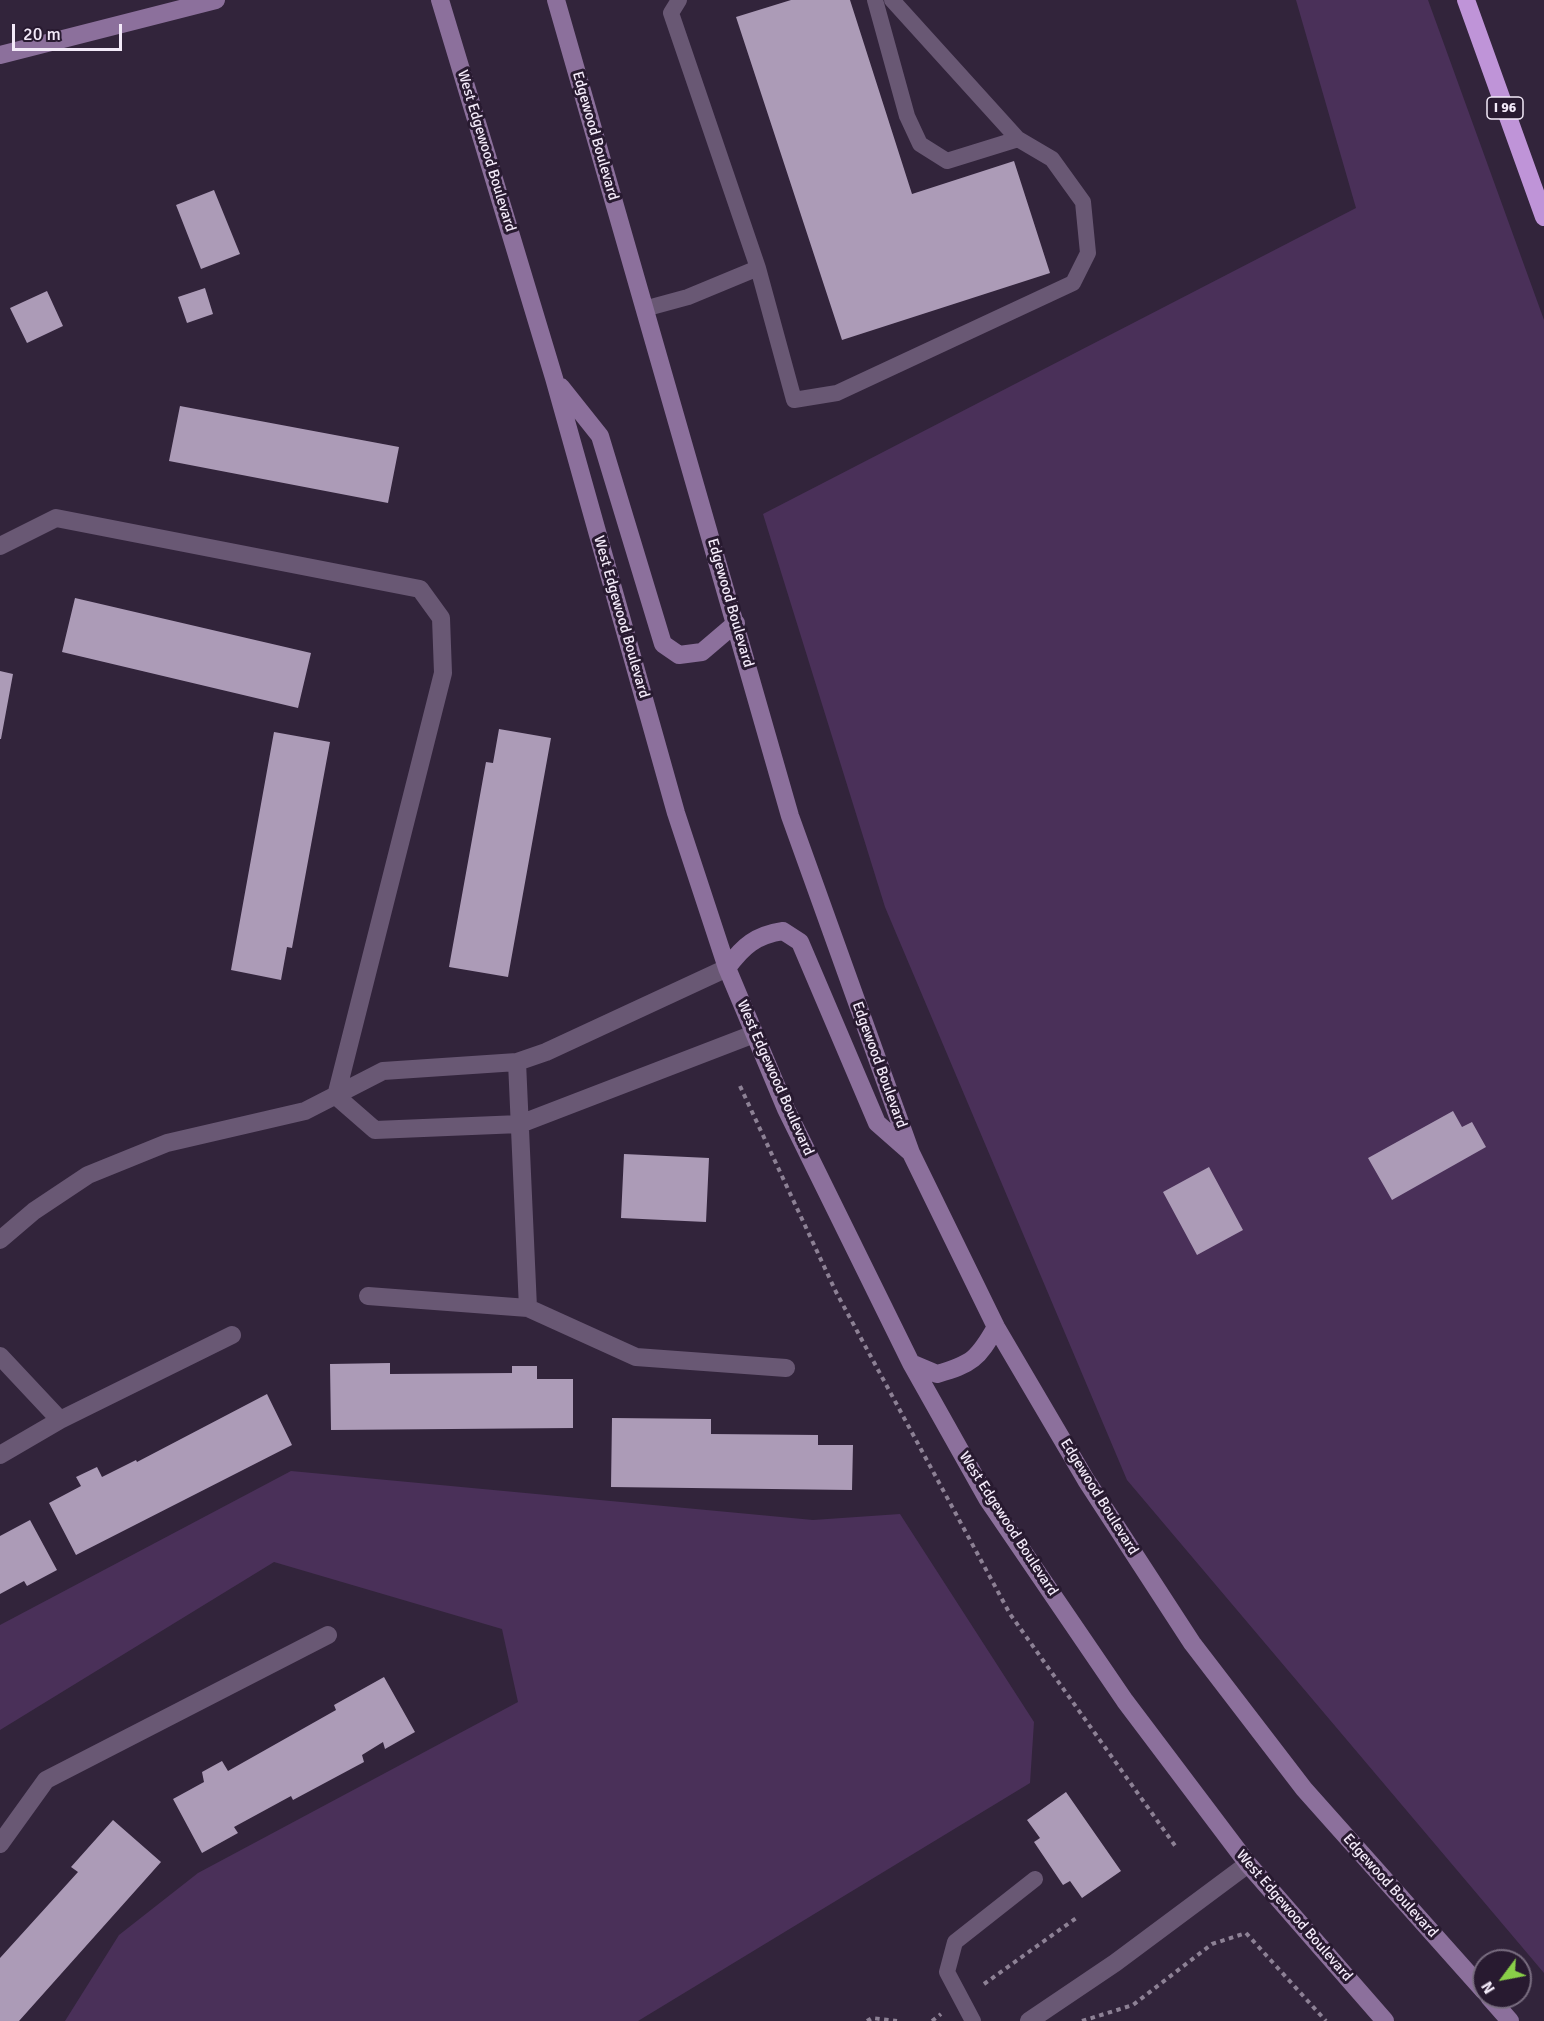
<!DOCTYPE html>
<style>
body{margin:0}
#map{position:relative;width:1544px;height:2021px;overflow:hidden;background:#32243b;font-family:Signika,sans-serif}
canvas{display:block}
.north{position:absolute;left:1472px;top:1949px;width:60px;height:60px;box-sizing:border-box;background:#281a30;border:2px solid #796d80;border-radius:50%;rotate:238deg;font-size:16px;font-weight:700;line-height:24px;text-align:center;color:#f3eaf9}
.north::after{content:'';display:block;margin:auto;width:21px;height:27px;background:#89cf48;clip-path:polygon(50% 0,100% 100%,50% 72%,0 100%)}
.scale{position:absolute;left:12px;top:24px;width:110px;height:27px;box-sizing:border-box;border:3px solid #f3eaf9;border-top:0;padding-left:8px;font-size:18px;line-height:21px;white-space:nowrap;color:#f3eaf9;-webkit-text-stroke:4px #281a30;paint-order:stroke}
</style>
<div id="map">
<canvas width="1544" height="2021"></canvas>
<div class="north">N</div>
<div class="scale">20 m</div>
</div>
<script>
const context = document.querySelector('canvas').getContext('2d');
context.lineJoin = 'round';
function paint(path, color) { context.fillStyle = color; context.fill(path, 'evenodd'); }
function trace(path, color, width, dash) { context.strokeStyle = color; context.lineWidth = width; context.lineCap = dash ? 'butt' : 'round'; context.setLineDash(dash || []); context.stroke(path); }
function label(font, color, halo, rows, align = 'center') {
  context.font = font + ' Signika,sans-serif'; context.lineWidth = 6; context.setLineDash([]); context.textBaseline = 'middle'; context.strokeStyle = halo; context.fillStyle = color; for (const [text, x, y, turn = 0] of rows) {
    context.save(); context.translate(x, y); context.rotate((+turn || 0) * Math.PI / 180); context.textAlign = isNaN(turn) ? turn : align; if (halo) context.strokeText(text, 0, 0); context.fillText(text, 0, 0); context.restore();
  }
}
const green = new Path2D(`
 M1296,0H1428L1544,320V1973L1127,1480L885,907L763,514L1356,208Z
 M291,1471L813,1520L900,1514L1034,1722L1030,1783L638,2021H65L119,1935L198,1873L518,1702L502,1629L274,1562L0,1730V1625Z`);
const building = new Path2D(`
 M791,0H850L912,194L1014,161L1050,273L842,340L736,17Z
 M214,190L240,254L201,269L176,205Z
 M205,288L213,314L187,323L178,297Z
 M47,291L63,326L27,343L10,308Z
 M180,406L399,447L388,503L169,461Z
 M75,598L311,653L298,708L62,652Z
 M0,671L13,674L1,739H0Z
 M499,729L551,738L508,977L449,967L486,762L493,763Z
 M274,732L330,742L292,948L287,947L281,980L231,970Z
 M1453,1111L1462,1127L1472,1122L1486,1147L1392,1200L1368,1158Z
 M624,1154L709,1158L706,1222L621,1218Z
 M1209,1167L1243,1230L1197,1255L1163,1192Z
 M390,1363V1374L512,1373V1366H537V1379H573V1428L331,1430L330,1364Z
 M267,1394L292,1445L76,1555L49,1503L81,1486L76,1477L97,1467L102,1477L136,1460L137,1462Z
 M612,1418L711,1419V1434L818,1435V1445H853L852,1490L611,1487Z
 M30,1520L57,1570L27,1586L24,1581L0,1594V1536Z
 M384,1677L415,1732L385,1749L383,1742L362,1755L364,1762L293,1800L291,1796L234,1827L238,1833L202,1853L173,1799L204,1782L202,1772L222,1761L228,1771L336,1710L334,1705Z
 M1066,1792L1121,1871L1082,1898L1070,1881L1063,1885L1034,1842L1040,1838L1027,1820Z
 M113,1820L161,1862L19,2021H0V1958L78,1872L71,1867Z`);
const path = new Path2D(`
 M740,1086L836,1292L1010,1614L1176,1847
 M984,1984L1079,1916
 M867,2021L872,2018L897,2021
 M932,2021L941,2014
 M1082,2021L1133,2005L1212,1944L1246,1933L1326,2021`);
const lane = new Path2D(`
 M875,0L907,116L920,144L947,161L1018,139
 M758,268L794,400L837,393L1073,283L1088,253L1083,202L1052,159L1018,139L892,0
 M644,309L688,297L758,268L671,13L679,0
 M973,2021L947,1972L955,1942L1035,1879`);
const street = new Path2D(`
 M0,546L56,518L420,589L441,618L443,673L336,1096
 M517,1062L528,1308
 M336,1096L375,1130L520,1124L754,1034
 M0,1240L34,1211L88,1175L167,1143L305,1111L383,1071L517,1062L546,1052L727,968
 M368,1296L528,1308L636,1357L786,1368
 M0,1356L60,1420
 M0,1455L60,1420L232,1335
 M0,1844L46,1780L328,1635
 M1029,2021L1115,1963L1248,1864`);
const secondary = new Path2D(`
 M440,0L554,378L676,813L727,968L786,1109L911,1363L988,1500L1125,1701L1248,1864L1385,2021
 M556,0L790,816L911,1153L996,1327L1086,1480L1192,1643L1304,1789L1484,1991
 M0,55L216,0
 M561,387L600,436L663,644L679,655L702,652L736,623
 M727,968C743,946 756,935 783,931L800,942L877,1123L910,1152
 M911,1363L937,1374C972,1364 978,1359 996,1327
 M1489,1997L1510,2021`);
const highway = new Path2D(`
 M1466,0L1544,217`);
const shields = [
 [1505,108,36]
];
const shieldNames = [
 ["I 96",1505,108]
];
const streetNames = [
 ["Edgewood Boulevard",595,136,74],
 ["West Edgewood Boulevard",486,151,73],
 ["Edgewood Boulevard",730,603,74],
 ["West Edgewood Boulevard",621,617,74],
 ["Edgewood Boulevard",879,1065,70],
 ["West Edgewood Boulevard",775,1078,66],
 ["Edgewood Boulevard",1099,1497,58],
 ["West Edgewood Boulevard",1008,1524,57],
 ["Edgewood Boulevard",1390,1886,48],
 ["West Edgewood Boulevard",1294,1916,49]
];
paint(green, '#4a3059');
paint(building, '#ac9bb7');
trace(path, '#8d8195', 4, [4.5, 4.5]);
trace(lane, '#695874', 16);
trace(street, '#695874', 18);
trace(secondary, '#8c709c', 18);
trace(highway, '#bf94d8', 18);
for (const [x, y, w] of shields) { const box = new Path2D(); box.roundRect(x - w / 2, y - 11, w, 22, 4.5); context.fillStyle = '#281a30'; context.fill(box); trace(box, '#f3eaf9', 1.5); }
label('bold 14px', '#f3eaf9', null, shieldNames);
label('15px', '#f3eaf9', '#281a30', streetNames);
</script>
